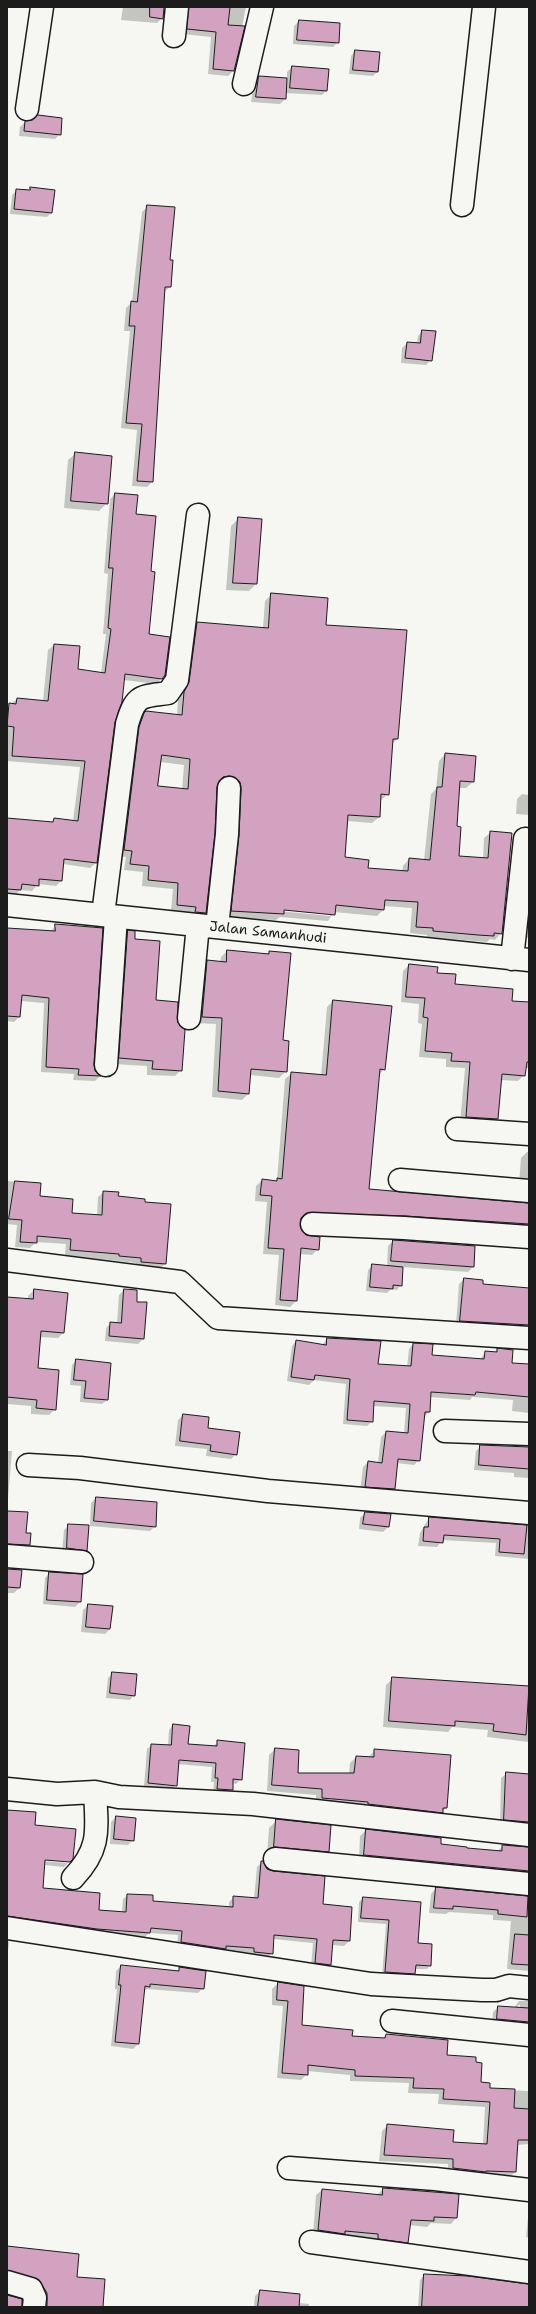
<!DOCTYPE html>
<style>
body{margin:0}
#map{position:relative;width:536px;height:2314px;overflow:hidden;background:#f6f6f2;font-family:"Shantell Sans",sans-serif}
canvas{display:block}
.frame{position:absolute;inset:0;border:8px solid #1c1c1c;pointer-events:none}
</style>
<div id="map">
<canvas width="536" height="2314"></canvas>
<div class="frame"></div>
</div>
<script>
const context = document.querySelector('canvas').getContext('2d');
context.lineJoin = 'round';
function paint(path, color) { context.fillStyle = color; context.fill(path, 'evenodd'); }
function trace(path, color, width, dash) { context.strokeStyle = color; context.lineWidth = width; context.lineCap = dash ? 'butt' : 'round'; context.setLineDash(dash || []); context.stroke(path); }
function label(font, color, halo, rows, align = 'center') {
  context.font = font + ' "Shantell Sans",sans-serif'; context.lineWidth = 4; context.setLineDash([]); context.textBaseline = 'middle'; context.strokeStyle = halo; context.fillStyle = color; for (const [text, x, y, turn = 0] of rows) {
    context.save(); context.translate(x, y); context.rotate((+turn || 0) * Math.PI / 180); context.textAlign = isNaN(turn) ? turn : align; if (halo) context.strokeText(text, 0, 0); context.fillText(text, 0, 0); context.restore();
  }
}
const shadow = new Path2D(`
 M123,7H163L162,18L157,23L121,20Z
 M184,7H246L233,71L228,76L208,74L211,37L183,34Z
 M276,7H295L294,8Z
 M299,21L338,42L333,47L293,44L294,26Z
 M355,51L378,71L373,76L349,74L351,56Z
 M292,67L327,90L322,95L285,93V99L280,104L251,102L254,82L259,77L287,79V72Z
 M25,122L60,134L55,139L19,136L20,127Z
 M31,188L52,212L47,217L10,214L12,195L17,190L28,191Z
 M148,206L169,261L170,287L164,292L152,482L147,487L132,486L137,430L121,428L130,331H124L126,308L132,302L142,212Z
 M422,331L431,360L426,365L401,363L402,348L407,343L417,344L418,336Z
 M76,453L107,503L99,511L64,508L68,460Z
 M115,494L135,515L150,572L148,635L162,678L156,684L124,680L114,722L96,863L90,868L63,864L61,881L56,886L38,884L32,891L20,890L15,895L7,894V819L51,823L54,819L73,821L80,767L7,761V707L17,699L43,701L48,650L54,645L79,647L77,670L101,673L106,634H103L108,574L104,573L110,499Z
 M239,518L261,520L256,584L249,591L226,590L231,526Z
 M271,595L325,626L397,739L392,744L388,794L380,801L379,817L372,823L347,821L344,858L367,868L402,872L403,866L409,859L424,860L431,794L436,789L439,761L445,754L475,756L473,782L466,788H459L456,827L458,857L483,859L484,838L491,832L501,933L495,940L490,939L487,942L427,937V935L410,933L412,908L384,906L383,910L377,916L334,912L328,921L280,917L276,920L225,917L223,781L218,783L216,787L214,833L205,913L199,919L190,918V913L171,911L173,889L142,886L143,872L124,870L126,857L118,856L133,734L140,718L146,712L177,715L178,699L183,689L191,630L197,623L263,628L265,601ZM160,762L184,765L182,790L157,787ZM279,909L330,914V916L279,911Z
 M522,794L529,795V815L516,814L517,799Z
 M529,892V937L523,940Z
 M56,925L94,1071L100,1076L95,1081L73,1080L74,1074L41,1072L44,1003L21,1001L19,1017L14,1022L7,1021V929L50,932Z
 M128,931L134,940L155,1001L176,1023L181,1070L175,1076L147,1075V1066L113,1064L122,938Z
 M227,951L267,955L269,952L286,1071L279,1078L250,1075L249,1093L242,1100L212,1097L216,1024L196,1023L201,968L208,961L220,962L221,957Z
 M409,965L436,974L454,985L511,1001L529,1003V1068H525L524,1075L518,1081L500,1080L497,1119L491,1125L460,1123L465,1068L446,1067V1059L419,1057L422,1024L418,1023L419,1004L401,1002L403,971Z
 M333,1001L384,1069L379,1075L367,1190L529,1204V1232L398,1221L300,1218V1230L318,1249L312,1255L299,1254L296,1301L290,1307L275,1305L279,1255L263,1254L267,1202L255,1201L256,1186L262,1180L275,1182L277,1180L285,1079L291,1074L321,1076L327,1007Z
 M527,1152H529V1186L519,1184L521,1158Z
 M7,1181L40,1184L39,1197L71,1213L97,1216L98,1197L104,1192L117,1197L165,1264L159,1269L136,1267V1263L65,1255L66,1244L36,1242L30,1248L15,1247L17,1225L7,1224Z
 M393,1241L473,1267L468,1272L402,1267L401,1285L397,1290L391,1289L387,1293L366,1291L368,1270L373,1265L387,1267L388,1246Z
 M464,1279L481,1285L529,1289L528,1325L524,1330L456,1325L459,1284Z
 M34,1290L64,1332L58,1338L40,1337L37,1369L55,1409L49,1415L31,1414V1406L7,1404V1298L28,1300V1296Z
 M124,1290L135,1303H146L143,1339L138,1344L105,1341L106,1328L110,1324H117L119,1295Z
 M327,1339L377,1365L407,1367L409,1349L413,1344L431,1356L480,1360L485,1352L494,1353L497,1349L511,1364L529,1365V1413L512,1411L513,1400L472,1397L470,1400L430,1397L429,1412L424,1417L419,1460L414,1465L397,1463L394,1489L389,1494L360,1491L363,1467L368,1462L378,1463L381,1437L386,1432L404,1434L406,1408L373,1406L372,1421L367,1426L343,1424L346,1384L314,1380L309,1385L287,1381L292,1346L296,1341L322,1345Z
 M76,1360L107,1400L102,1404L80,1402L81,1386L70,1385L72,1365Z
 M183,1415L236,1454L231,1459L206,1456L207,1449L175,1446L178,1420Z
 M481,1446L529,1448V1478L514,1477V1473L474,1470L476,1451Z
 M7,1451H12L7,1511Z
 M96,1498L155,1526L150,1531L90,1526L91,1503Z
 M7,1512L24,1534L29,1545L23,1550H7Z
 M365,1513L388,1527L383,1532L359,1529L360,1518Z
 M429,1518L529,1526V1559L495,1556L496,1543L442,1540L437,1547L418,1546L420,1533Z
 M69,1525L86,1551L81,1555L62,1553L64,1530Z
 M7,1569L21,1571L19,1588L14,1593H7Z
 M50,1573L82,1575L80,1602L75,1607L43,1604L45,1578Z
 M88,1605L110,1629L105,1634L81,1632L83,1610Z
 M113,1673L134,1695L130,1700L106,1698L108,1678Z
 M393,1678L529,1687V1742L487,1737L488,1730L452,1727L448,1732L383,1727L386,1685Z
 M173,1725L187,1745L213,1747L218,1741L241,1779L236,1784L232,1783V1789L227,1794L213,1793L214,1782H211L212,1767L177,1764L176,1785L171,1790L144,1787L147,1749L152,1745L168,1746L169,1730Z
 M275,1749L297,1774H349L350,1763L356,1757L368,1758L375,1750L446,1808L436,1818L316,1804V1795L267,1791L269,1755Z
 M506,1774L529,1775V1824L525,1827L500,1824L501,1778Z
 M7,1811L34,1826L72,1858L69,1862L40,1859V1861L68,1863L64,1867L44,1865L42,1889L98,1910L122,1912L123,1899L128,1895L152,1902L229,1908V1902L234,1897L254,1899L257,1867L261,1863L267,1870L322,1905L351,1908L349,1941L344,1946L331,1945L330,1965L325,1969L311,1967L313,1943L273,1939L272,1953L267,1958L250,1957V1953L177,1947L178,1935L149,1933L145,1937L92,1933L7,1922Z
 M116,1817L133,1840L128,1845L110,1844L111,1822Z
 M277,1820L328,1851L321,1859L267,1854L269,1828Z
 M366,1830L466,1849L496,1852L503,1846L529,1847V1873L359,1861L360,1836Z
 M436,1888L529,1897V1971L507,1969L511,1921L493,1920V1915L449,1912L446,1914L429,1913L431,1894Z
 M363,1898L420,1902L417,1944L430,1965L427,1969H415L414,1973L410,1977L382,1976L386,1924L358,1922L359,1902Z
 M7,1941L9,1942L7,1961Z
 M121,1966L177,1971L180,1968L203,1988L198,1993L147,1989L144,1991L138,2044L133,2049L111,2046L117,1989H115L116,1971Z
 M278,1983L303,1987L301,2026L351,2037L383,2038L386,2035L445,2056L489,2089L528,2091L529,2082V2144L517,2145L515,2172L510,2177L448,2174V2164L379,2161L382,2131L388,2125L452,2143L483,2145L485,2107L438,2104L439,2094L408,2093L409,2083L350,2081V2075L307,2071V2074L301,2080L277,2078L283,2006L272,2005V1989Z
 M519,2001H529V2029L492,2024L493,2012L498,2007L514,2008ZM518,2005H520L519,2012H517Z
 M383,2189L458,2195L456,2218L451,2224L431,2223L427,2227L409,2225L407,2242L402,2248L373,2244V2239L313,2236L316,2195L322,2190L377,2195Z
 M529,2208V2238L526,2237Z
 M7,2247L76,2278L102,2307H42L7,2275Z
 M424,2275L529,2285V2307H418L420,2280Z
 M260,2291L299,2303L309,2304V2307H254L255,2296Z`);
const building = new Path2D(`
 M150,7H164L163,19L150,17Z
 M189,7H230L228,25L245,26L234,71L213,69L216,32L187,29Z
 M299,20L340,23L339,43L297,40Z
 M355,50L380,52L378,72L353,70Z
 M292,66L329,69L327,91L290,88Z
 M259,76L287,78L286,99L256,97Z
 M38,115L62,118L61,135L24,131L25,121L32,120Z
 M30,187L55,190L52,213L14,209L16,189L30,190Z
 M147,205L175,207L170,260H173L171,287H165L153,482L137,481L142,424L126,423L135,326H129L131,301L137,302Z
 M422,330L436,331L432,361L405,358L407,342L420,343Z
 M75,452L112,456L108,504L71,501Z
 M115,493L138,495L136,514L156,516L151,571L155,572L149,634L170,637L165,675L162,679L125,674L122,702L115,722L97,863L64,859L62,881L39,879V886L22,884L21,890L7,889V818L53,822L54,818L78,821L85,761L12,756L14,727L7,726L9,703L16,704L17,698L48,701L54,644L80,646L78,669L105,673L111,629L108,628L113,568H109Z
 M238,517L262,519L257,584L233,583Z
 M271,593L328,598L326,625L407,630L398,739H393L389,795L381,794L380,817L348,815L345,857L369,860L368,868L408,871L409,858L430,860L437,787H442L445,753L476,756L474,782L460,781L457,826L461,827L459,856L488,858L490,831L512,833L502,934L494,933V936L478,935L433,931V928L416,927L418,902L385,900L384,910L336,905L335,915L284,910V914L231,911L239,835L241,789L240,782L230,776L223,777L217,787L215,833L206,913L195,912L196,907L177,905L178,883L148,880L149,866L130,864L132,851L124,850L139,727L144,713L146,711L182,715L184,692L189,682L197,622L268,628ZM162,755L190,759L188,789L158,786Z
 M55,924L103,928L94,1064L95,1071L101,1076L78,1075L79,1069L46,1067L49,998L22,995L20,1017L7,1016V928L55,931Z
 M128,930L135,931V939L160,941L156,1000L178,1002V1023L185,1030L182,1071L152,1069L153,1061L119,1058Z
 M227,950L269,954V951L291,953L283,1040L289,1041L287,1072L251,1069L249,1094L218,1091L222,1018L202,1017L207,960L226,962Z
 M409,964L438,967L437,973L456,974L455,984L513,989L512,1001L529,1002V1062H527L525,1076L502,1074L498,1119L466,1117L470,1062L451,1061L452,1053L425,1051L428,1018L423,1017L425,998L406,997Z
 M333,1000L392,1006L385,1070L380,1069L369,1189L529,1203V1224L405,1216L307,1213L301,1218V1229L306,1235L320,1237L319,1250L301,1248L297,1301L280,1300L284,1249L268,1248L272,1196L260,1195L262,1179L277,1181V1178L282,1179L291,1072L326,1075Z
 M15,1181L41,1183L40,1196L73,1199L72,1213L102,1215L103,1191L119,1192L118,1196L145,1199V1202L171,1204L166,1264L141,1262V1258L119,1256V1254L70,1250L71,1239L37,1236V1243L20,1242L22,1220L9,1219Z
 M393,1240L475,1246L474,1267L391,1261Z
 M372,1264L403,1267L402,1286L393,1285V1289L370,1287Z
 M464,1278L483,1280V1284L529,1288V1325L460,1321Z
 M34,1289L68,1293L64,1333L41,1331L38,1368L59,1370L56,1410L36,1408L37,1400L7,1397V1297L33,1299Z
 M124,1289L137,1290V1302H147L144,1339L109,1336L110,1322L121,1323Z
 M327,1338L381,1341L378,1364L411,1366L413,1343L433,1344L432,1355L484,1359L485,1351L497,1352V1348L513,1350L512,1363L529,1364V1397L476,1392L475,1395L431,1392L430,1412H425L420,1461L398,1459L395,1489L365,1487L368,1461L382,1463L386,1431L408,1433L410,1404L374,1401L373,1422L347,1420L350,1379L315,1375L314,1380L291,1377L296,1340L326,1345Z
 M76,1359L111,1363L108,1400L84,1398L86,1381L74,1380Z
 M183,1414L209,1417L208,1428L240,1432L237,1455L210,1451L211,1445L180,1441Z
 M480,1445L529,1447V1469L479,1465Z
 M96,1497L157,1502L156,1527L94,1521Z
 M7,1511L28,1512L26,1533H31L30,1545L7,1544Z
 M365,1512L391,1514L389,1527L363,1524Z
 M429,1517L527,1525L524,1554L499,1552L500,1539L444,1535L443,1543L423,1541L424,1527H428Z
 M68,1524L89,1525L87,1551L67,1548Z
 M7,1569L22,1570L20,1588L7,1587Z
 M49,1572L83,1574L81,1602L47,1600Z
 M88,1604L113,1606L110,1629L86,1627Z
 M112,1672L137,1674L135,1696L110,1693Z
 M392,1677L529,1686L526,1735L493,1731L494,1724L455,1721V1726L389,1721Z
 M173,1724L190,1726L188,1744L217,1746V1740L245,1743L242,1780L233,1779V1790L217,1789L218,1778H215L216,1763L179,1760L177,1786L148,1783L151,1744L171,1745Z
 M275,1748L299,1750L298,1773H354L356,1756L374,1757V1749L451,1755L447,1808H443V1813L368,1804V1802L322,1798V1789L272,1785Z
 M506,1772L529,1774V1822L504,1820Z
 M7,1810L36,1812L35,1825L76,1829L73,1859L70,1862L45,1860L43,1888L100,1893L99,1910L126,1912L127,1894L153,1895V1901L233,1907V1896L258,1898L261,1861H263L267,1869L273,1871L325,1876L323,1904L352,1907L350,1941L333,1940L331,1965L315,1963L317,1939L274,1935L273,1954L254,1952V1948L226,1946V1949L181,1942L182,1931L151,1928L150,1933L97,1929L7,1916Z
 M116,1816L136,1818L134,1841L114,1839Z
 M276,1819L331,1825L329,1852L274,1847Z
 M366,1829L441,1838V1844L467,1847V1848L502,1851V1845L529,1847V1871L364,1855Z
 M436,1887L528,1896L527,1917L498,1914V1910L453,1906V1909L434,1908Z
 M363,1897L421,1902L418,1943L432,1944L431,1966L416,1965L415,1974L385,1972L389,1920L361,1918Z
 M515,1934L529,1935V1965L512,1964Z
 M121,1965L179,1971V1967L206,1971L204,1989L150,1984V1987L145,1986L139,2044L115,2042L121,1985H119Z
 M278,1982L304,1986L302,2025L353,2030L352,2036L385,2038L386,2034L448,2040L447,2055L476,2057V2062L482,2063L481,2082L490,2083V2088L515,2089L514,2108L529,2109V2140H518L516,2172L486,2171V2172L453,2168V2159L384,2155L387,2124L454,2130L453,2142L487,2144L490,2102L443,2099L444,2089L413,2088L414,2078L355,2076V2070L308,2065V2075L282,2073L288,2001L277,2000Z
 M498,2006L529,2008V2022L497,2019Z
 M383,2188L459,2194L457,2218L434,2217V2221L411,2220L408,2243L378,2239V2234L345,2231V2234L318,2230L322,2189L382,2195Z
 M7,2246L79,2254L77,2277L105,2279L103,2307H47V2293L39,2280L7,2270Z
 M424,2274L468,2276L529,2284V2307H422Z
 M260,2290L300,2294L299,2307H258Z
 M7,2295L22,2299V2307H7Z`);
const minor = new Path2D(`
 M174,36L177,7
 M244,84L262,7
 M27,109L42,7
 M462,205L484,7
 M7,905L529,960
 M103,915L127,724C136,694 140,697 168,693L177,680L198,515
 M217,927L227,834L229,788
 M512,959L525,839
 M189,1018L198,925
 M106,1065L116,917
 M457,1129L529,1134
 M400,1180L529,1191
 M312,1224L404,1228L529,1237
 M7,1260L180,1282L218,1318L529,1338
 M445,1431L529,1434
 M28,1465L80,1468L268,1491L529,1513
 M7,1556L82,1562
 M7,1789L57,1794L95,1792L119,1797L253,1804L529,1835
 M275,1859L529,1884
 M73,1878C101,1849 97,1830 95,1792
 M7,1928L371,1984L482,1990H496L509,1986L529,1988
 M392,2021L529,2035
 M289,2168L435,2179L529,2190
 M311,2242L529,2272
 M7,2282L31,2289L35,2298L34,2307`);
const streetNames = [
 ["Jalan Samanhudi",268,933,6]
];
paint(shadow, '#0003');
paint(building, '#d2a2c0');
trace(building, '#1c1c1c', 1);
trace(minor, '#1c1c1c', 25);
trace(minor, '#f6f6f2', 22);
label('14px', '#1c1c1c', '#f6f6f2', streetNames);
</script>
